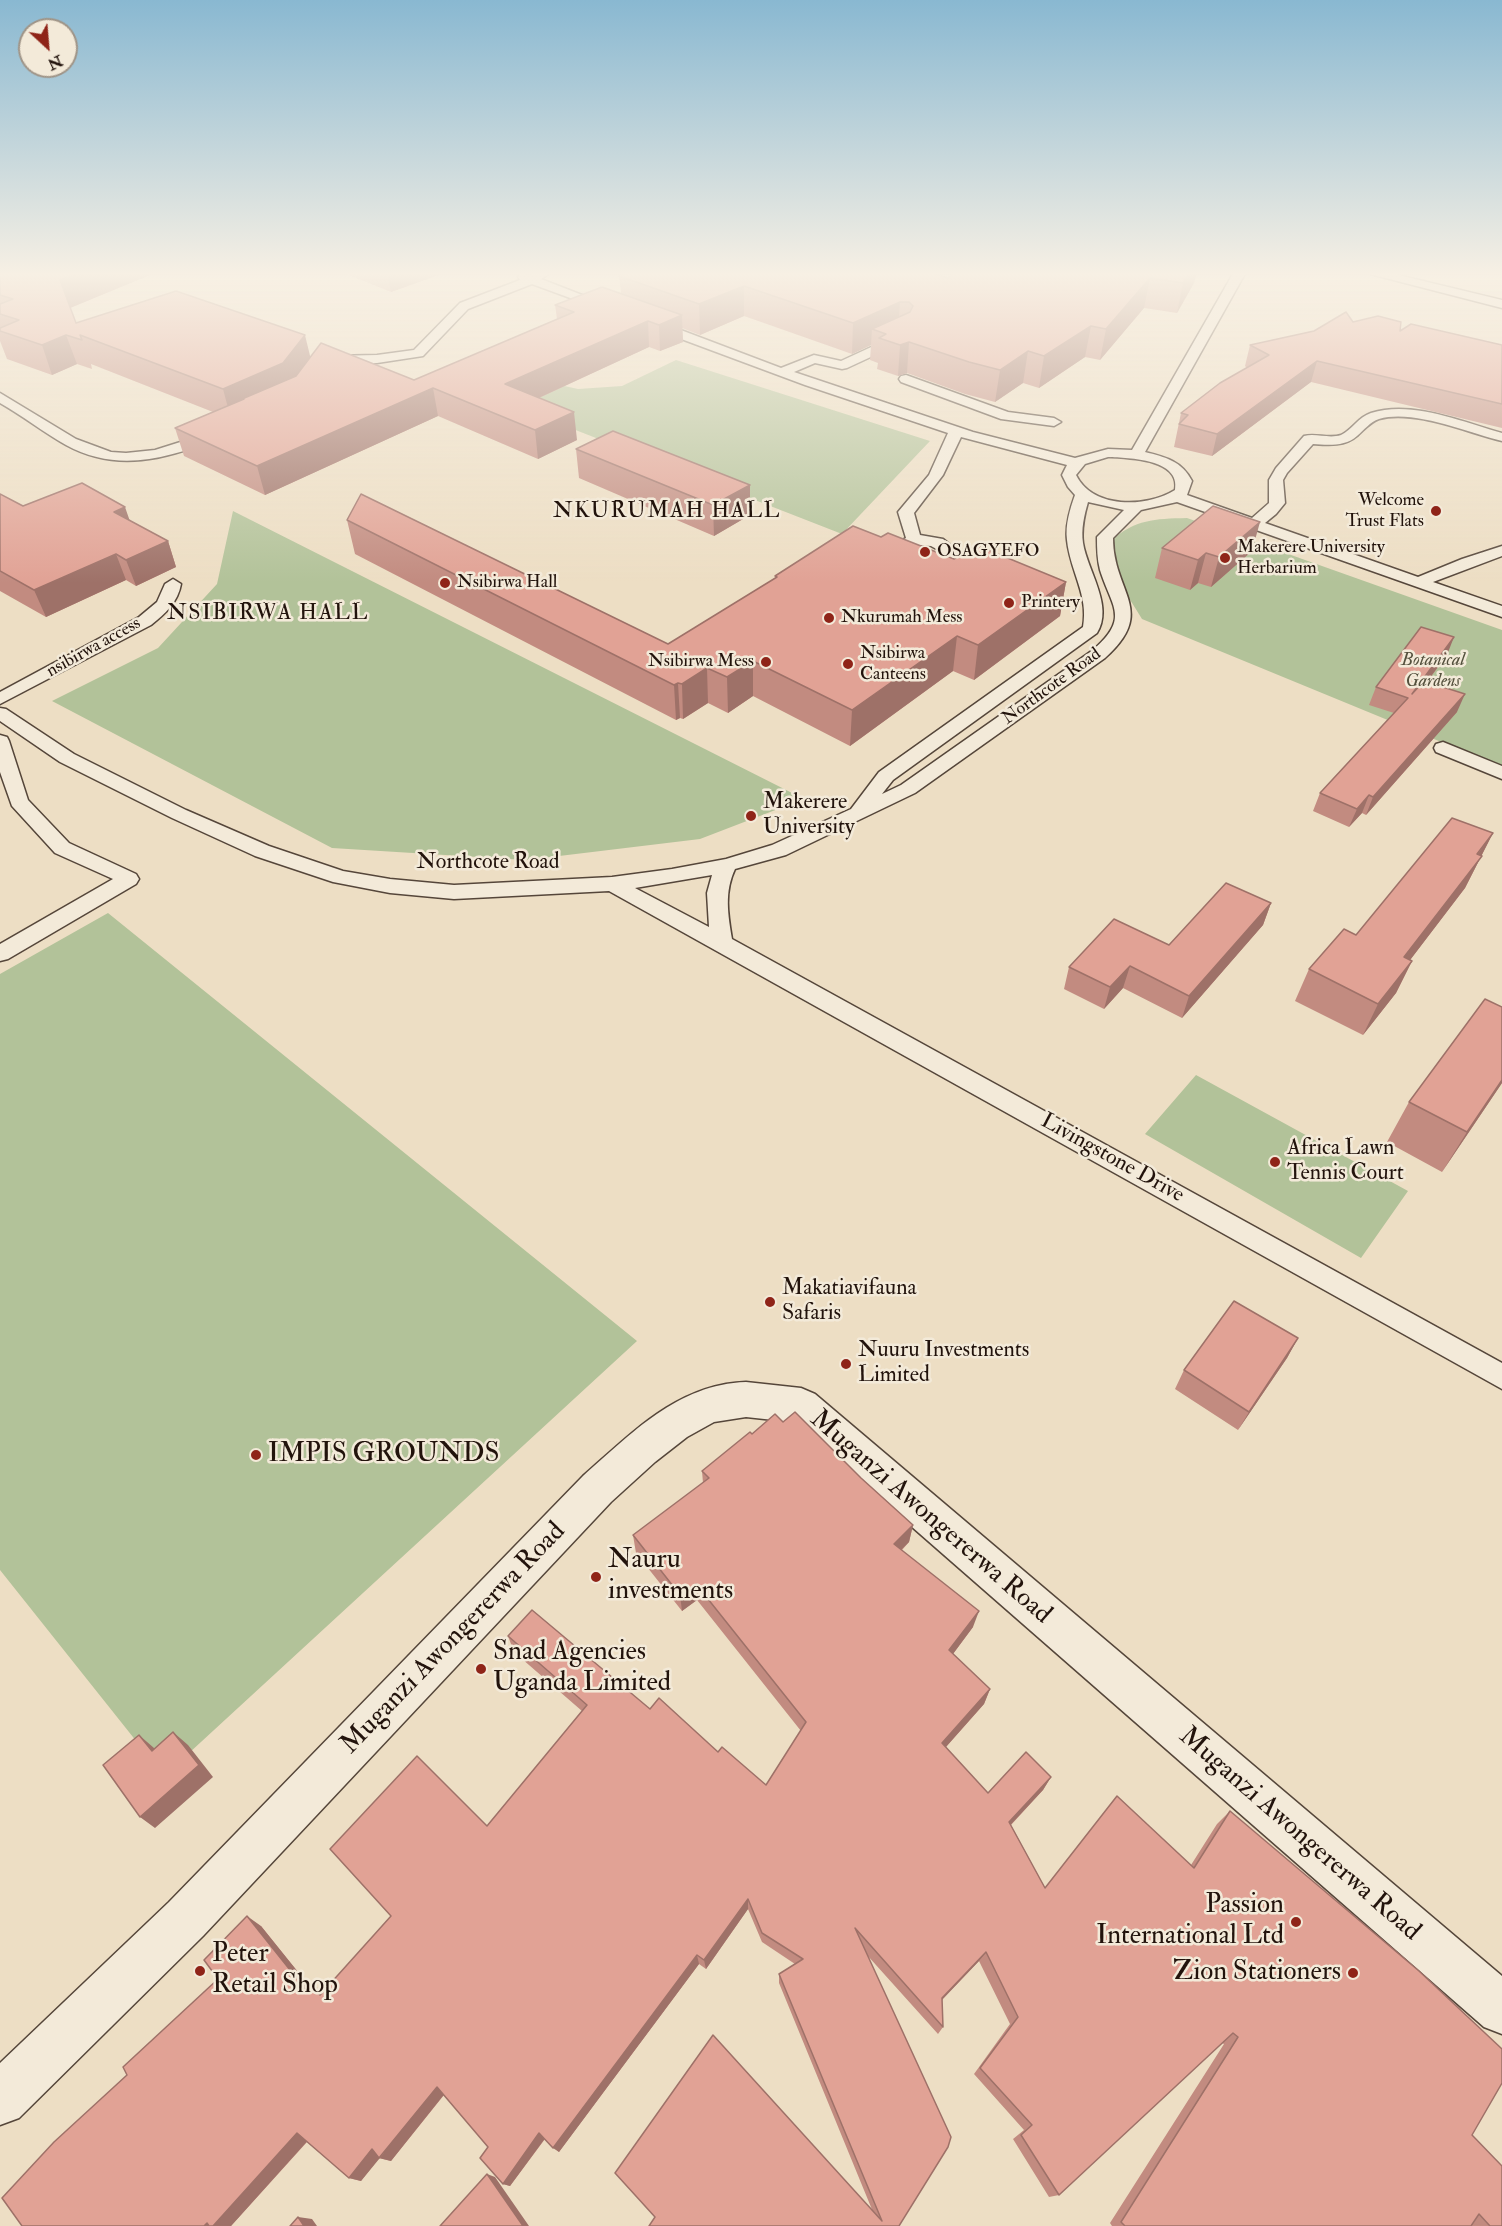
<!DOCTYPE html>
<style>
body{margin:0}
#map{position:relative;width:1502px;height:2226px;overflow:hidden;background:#eddec4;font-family:"IM FELL Double Pica",serif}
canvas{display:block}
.north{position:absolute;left:18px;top:18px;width:60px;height:60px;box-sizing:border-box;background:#f3ead9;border:2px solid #9f9487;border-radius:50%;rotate:154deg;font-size:16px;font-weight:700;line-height:24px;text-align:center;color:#22130c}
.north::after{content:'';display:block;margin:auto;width:21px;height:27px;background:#8f2418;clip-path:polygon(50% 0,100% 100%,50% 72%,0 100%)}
</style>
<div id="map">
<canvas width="1502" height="2226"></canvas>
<div class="north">N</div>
</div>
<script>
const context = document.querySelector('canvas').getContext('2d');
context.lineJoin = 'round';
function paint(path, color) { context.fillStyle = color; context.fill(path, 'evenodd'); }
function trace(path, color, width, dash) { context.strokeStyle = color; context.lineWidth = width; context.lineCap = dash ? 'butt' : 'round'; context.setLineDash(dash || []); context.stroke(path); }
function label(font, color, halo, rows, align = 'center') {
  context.font = font + ' "IM FELL Double Pica",serif'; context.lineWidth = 5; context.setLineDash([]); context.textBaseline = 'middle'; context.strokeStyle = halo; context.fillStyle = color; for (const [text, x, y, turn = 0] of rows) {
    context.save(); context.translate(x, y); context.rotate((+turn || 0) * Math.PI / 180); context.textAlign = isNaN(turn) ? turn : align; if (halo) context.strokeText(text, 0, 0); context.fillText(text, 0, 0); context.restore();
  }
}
const green = new Path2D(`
 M676,360L930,441L842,534L473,390L510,374L578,389L622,386Z
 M233,511L804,799L700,839L526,860L332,848L52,701L158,648L217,584Z
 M1187,518L1502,630V767L1142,619L1111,569L1110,541C1137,519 1153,519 1187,518Z
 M108,913L637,1341L164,1776L0,1570V974Z
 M1196,1075L1408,1191L1361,1258L1145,1134Z`);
const service = new Path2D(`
 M538,272H552L541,279L613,307L611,310H603L532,284L468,309L423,356L377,363L330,364L324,360L330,356L377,355L414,350L460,303L520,280L518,277L520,274L531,275Z
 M1234,272H1246L1145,452C1165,457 1182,461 1192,481L1187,495L1252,518L1269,503V480L1276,468L1304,436C1316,433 1329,439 1341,435C1352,430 1358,417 1371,413C1412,400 1462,422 1502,433V441C1468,433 1414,409 1379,419C1370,422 1364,430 1357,436C1345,447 1327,445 1313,444L1287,473L1283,480L1285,503L1276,514L1265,523L1418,577L1462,559L1502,546V556L1433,582L1502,606V617L1177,502L1141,510L1113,538C1113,593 1158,611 1105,658L915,793L786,855L735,869C724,892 728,915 732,939L1502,1363V1389L609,891L454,899L390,893L333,882L255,856L172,818L60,762L0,721V708L6,709L74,754L186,810L269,846L343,871L390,879L454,885L612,877L672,869L726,859L772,845L851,809L879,772L1083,627C1089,595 1070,571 1067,540C1065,525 1070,509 1075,495L1068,487L1062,475L1067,465L961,437L943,475L914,513L920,535L943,539L958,551C953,579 905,572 891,554L893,545L906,538L898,512L929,475L948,433L805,385L649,327L647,324L649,321H657L781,368L814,355L841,361L895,336H903L905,339L903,342L847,368L842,369L815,363L794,372L973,432L1075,458L1108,449L1132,450ZM1108,457C1129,458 1181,459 1175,490C1146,508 1093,509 1076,475L1085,464ZM1088,502L1124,510L1097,537C1097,548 1097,559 1100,570C1112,608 1130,618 1093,650L901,785L882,794L893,780L1097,633C1114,606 1087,570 1083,543C1081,529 1084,516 1088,502ZM917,545L931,546L942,552L941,555C929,563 918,562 907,553V550ZM712,875L707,893L709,927L635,888Z
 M1368,272H1386L1502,300V308L1370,274Z
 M906,375L1008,412L1054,418L1061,422L1054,426L1001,419L901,382L899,379L901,376Z
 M0,393L76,439L111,452L126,453L155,450L212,432L219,436L217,439C166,459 117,473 66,445C43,432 23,416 0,403Z
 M173,579L181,584C178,602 165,614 151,625L0,704V692L139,617L157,602L165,584Z
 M0,735L7,737L9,741L28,800L69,843L136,874L139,879L136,884L8,959L0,961V944L113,879L55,853L12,806L0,772Z
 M1443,742L1502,766V779L1436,752L1434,748L1436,744Z`);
const tertiary = new Path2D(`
 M746,1382L801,1388L815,1394L1502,1976V2034L1484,2027L792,1422L746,1417L714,1422L687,1437L655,1462L611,1502L203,1936L19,2118L0,2125V2063L169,1902L583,1476C631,1434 678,1384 746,1382Z`);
const wall = new Path2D(`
 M0,272H157L70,308L76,323L310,357L414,380L557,319L555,305L621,293L619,276L948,278L954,272H1197L1194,283L1177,313L1144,308L1100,360L1085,357L1039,388L1023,383L995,402L965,394L907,373L898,376L877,369L878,363L870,360L871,345L852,354L744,316L700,335L682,328L683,342L660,351L649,347L539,398L577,440L538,459L438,416L265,495L184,456L175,428L213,412L91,364L92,369L77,364L52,375L7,359L0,341Z
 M341,272H447L391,292Z
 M1353,322L1400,331L1502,345V428L1311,382L1212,456L1174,447L1181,413L1247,368L1245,366L1250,345Z
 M576,449L750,515L714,536L579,478Z
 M0,494L23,506L130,521L168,541L176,567L136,586L126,580L46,617L0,591Z
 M347,520L668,644L775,579V576L881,537L954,559L1066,582L1060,616L974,680L953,671L850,746L753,696L728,713L708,703L683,719L680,718L676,720L355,554Z
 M1162,548L1252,551L1211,587L1198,583L1190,590L1155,578Z
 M1447,655L1427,682L1457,712L1366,815L1362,813L1349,827L1313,811L1320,793L1394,713L1369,705L1376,687Z
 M1493,833L1465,888L1410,960L1412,961L1396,993L1363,1035L1295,1001L1309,969L1356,935Z
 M1271,903L1263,925L1182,1018L1123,988L1104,1009L1064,989L1069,967L1169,945Z
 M1502,1083L1442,1172L1387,1142L1409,1102Z
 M1298,1338L1287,1358L1238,1430L1175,1389L1184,1370Z
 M783,1422L861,1478L913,1525L909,1542L902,1550L973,1627L953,1654L990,1689L984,1704L946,1747L988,1793L1051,1777L1043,1790L1011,1825L1045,1888L1191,1865L1217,1824L1230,1811L1472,2135L1502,2226H1112L1110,2223L1224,2044L1222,2043L1059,2195L1049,2197L1013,2139L1024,2130L974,2074L1010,2024L979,1961L942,2000L943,2027L938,2034L867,1955L899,2226H649L873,2212L779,1983V1974L795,1964L762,1942L748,1909L706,1969L699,1964L559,2152L545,2139L510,2186L503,2184L488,2147L444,2095L391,2161L379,2158L361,2181L349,2178L307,2142L231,2226L127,2075L218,1979L261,1926L309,1986L311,1984L323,1992L487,1826L582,1711L514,1652L508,1636L650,1709L718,1752L766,1785L801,1731L697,1600L682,1611L636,1553L633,1535L703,1483L702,1471L752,1434Z`);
const shadedWall = new Path2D(`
 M80,272H157L70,308L60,280Z
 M387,272H447L391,292Z
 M1190,272H1197L1194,283L1177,313L1183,283Z
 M1150,278L1144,308L1100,360L1106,329Z
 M744,286V316L700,335L699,304Z
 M900,302L898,333L886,334L872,329L871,345L852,354L853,323Z
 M682,315L683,342L660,351L659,325Z
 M648,321L649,347L508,412L505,384Z
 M1091,326L1085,357L1039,388L1044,356Z
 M66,335L77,364L52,375L42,345Z
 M305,335L312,364L291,393L242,399L246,413L231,419L223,389Z
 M909,342L907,373L898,376L900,345Z
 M1028,351L1023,383L995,402L1000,370Z
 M1317,361L1311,382L1212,456L1217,434Z
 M433,388L438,416L265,495L257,466Z
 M574,412L577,440L538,459L535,430Z
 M750,485V515L714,536L713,505Z
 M125,507L134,533L114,512Z
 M1260,522L1252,551L1211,587L1219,557Z
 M168,541L176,567L136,586L126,560Z
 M1206,553L1198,583L1190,590L1198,560Z
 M116,554L126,580L46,617L34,590Z
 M1066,582L1060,616L974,680L978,645Z
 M957,636L953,671L850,746L852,710Z
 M1454,637L1447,655L1404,712L1412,694Z
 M753,661V696L728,713L727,677Z
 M707,668L708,703L683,719L682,684Z
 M678,683L680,718L676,720L674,685Z
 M1465,694L1457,712L1366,815L1373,797Z
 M1369,795L1362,813L1349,827L1357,809Z
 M1493,833L1465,888L1388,989L1404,957Z
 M1271,903L1263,925L1182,1018L1189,996Z
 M1412,961L1396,993L1363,1035L1378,1004Z
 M1130,966L1123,988L1104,1009L1110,987Z
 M1502,1080V1083L1442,1172L1467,1132Z
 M1298,1338L1287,1358L1238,1430L1249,1412Z
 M913,1525L909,1542L890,1561L894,1544Z
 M696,1584L697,1600L682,1611L680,1595Z
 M979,1611L973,1627L944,1666L949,1650Z
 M990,1689L984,1704L937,1757L942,1743Z
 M173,1732L188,1745L213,1777L155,1828L140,1817Z
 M139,1735L154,1748L167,1764L152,1751Z
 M1051,1777L1043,1790L1002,1834L1009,1822Z
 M748,1899V1909L706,1969L704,1960Z
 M247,1916L261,1926L319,1998L306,1990Z
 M986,1952L979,1961L936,2006L942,1998Z
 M697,1955L699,1964L559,2152L553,2148Z
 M311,1984L324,1992L320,1995Z
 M437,2087L446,2092L391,2161L379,2158Z
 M297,2133L311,2137L231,2226H204Z
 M539,2133L546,2137L510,2186L503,2184Z
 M372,2149L384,2153L361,2181L349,2178Z
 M487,2174L495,2177L529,2226H523Z
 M298,2217L312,2219L317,2226H304Z`);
const building = new Path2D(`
 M0,272H80L60,280L76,323L176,291L305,335L283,363L223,389L80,335L82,340L66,335L42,345L0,331V328L19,320L0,314V304L13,299L0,295Z
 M630,272H929L948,278L954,272H1190L1183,283L1150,278L1106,329L1091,326L1044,356L1028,351L1000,370L969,362L909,342L900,345L879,338L886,334L872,329L910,312L913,306L909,302H900L853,323L744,286L699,304L619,276Z
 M602,287L682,315L659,325L648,321L505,384L574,412L535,430L433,388L257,466L175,428L244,399H242L296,376L321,343L414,380L574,312L555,305Z
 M1346,312L1353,322L1378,316L1401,322L1400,331L1411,324L1502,345V404L1317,361L1217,434L1179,424L1188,415L1181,413L1220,383L1269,355L1250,345L1314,331Z
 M613,431L750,485L713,505L576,449Z
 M82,483L125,507L114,512L168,541L126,560L116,554L34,590L0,571V494L23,506Z
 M361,494L668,644L777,577L775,576L853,526L881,537L888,533L954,559L976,545L1066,582L978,645L957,636L852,710L753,661L727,677L707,668L682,684L678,683L674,685L347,520Z
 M1213,506L1260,522L1219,557L1206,553L1198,560L1162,548Z
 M1421,627L1454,637L1412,694L1424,681L1465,694L1373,797L1369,795L1357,809L1320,793L1408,698L1376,687Z
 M1452,818L1493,833L1477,854L1482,856L1404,957L1412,961L1378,1004L1309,969L1344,929L1356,935Z
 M1226,883L1271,903L1189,996L1130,966L1110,987L1069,967L1114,919L1169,945Z
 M1485,999L1502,1007V1080L1467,1132L1409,1102Z
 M1234,1301L1298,1338L1249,1412L1184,1370Z
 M795,1412L861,1478L913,1525L894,1544L979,1611L949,1650L990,1689L942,1743L988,1793L1026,1752L1051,1777L1009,1822L1045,1888L1117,1796L1194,1868L1230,1811L1419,1971L1502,2049V2083L1472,2135L1502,2166V2226H1490L1479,2214L1471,2226H1125L1121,2222L1238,2037L1233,2033L1059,2195L1021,2135L1032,2125L980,2068L1018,2017L986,1952L942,1998L943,2027L855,1928L951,2137L948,2147L899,2226H649L655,2217L615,2173L713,2035L882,2221L779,1974L803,1959L762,1933L748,1899L704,1960L697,1955L553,2148L539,2133L503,2184L480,2158L488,2147L437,2087L379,2158L372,2149L349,2178L297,2133L213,2226H209L207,2223L204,2226H22L2,2198L54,2142L127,2075L123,2067L218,1979L204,1960L247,1916L306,1990L311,1984L320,1995L391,1916L330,1849L417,1756L487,1826L587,1705L508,1636L532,1610L650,1709L659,1698L718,1752L722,1747L766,1785L806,1722L696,1584L680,1595L633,1535L709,1478L702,1471L750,1432L752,1434L775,1414L783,1422Z
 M173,1732L199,1765L140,1817L103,1765L139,1735L152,1751Z
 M487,2174L523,2226H440Z
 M298,2217L304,2226H290Z`);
const markers = [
 [1436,511,6,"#8f2418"],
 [925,552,6,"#8f2418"],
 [1225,558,6,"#8f2418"],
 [445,583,6,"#8f2418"],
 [1009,603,6,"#8f2418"],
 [829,618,6,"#8f2418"],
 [766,662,6,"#8f2418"],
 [848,664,6,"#8f2418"],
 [751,816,6,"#8f2418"],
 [1275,1162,6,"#8f2418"],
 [770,1302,6,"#8f2418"],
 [846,1364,6,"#8f2418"],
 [256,1455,6,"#8f2418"],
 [596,1577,6,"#8f2418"],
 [481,1669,6,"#8f2418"],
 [1296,1922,6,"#8f2418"],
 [200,1971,6,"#8f2418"],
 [1353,1973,6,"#8f2418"]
];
const farPoinames = [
 ["Welcome",1424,501,"right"],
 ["Trust Flats",1424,522,"right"],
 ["Makerere University",1237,548],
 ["Herbarium",1237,569],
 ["OSAGYEFO",937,552],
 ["Nsibirwa Hall",457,583],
 ["Printery",1021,603],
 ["Nkurumah Mess",841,618],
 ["Nsibirwa",860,654],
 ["Canteens",860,675],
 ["Nsibirwa Mess",754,662,"right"]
];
const farStreetnames = [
 ["nsibirwa access",94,648,-29],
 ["Northcote Road",1052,687,-36]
];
const farParknames = [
 ["Botanical",1433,661],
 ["Gardens",1433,682]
];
const farQuarternames = [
 ["NKURUMAH HALL",667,512],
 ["NSIBIRWA HALL",268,614]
];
const poiNames = [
 ["Makerere",763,803],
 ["University",763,828],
 ["Africa Lawn",1287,1149],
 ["Tennis Court",1287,1174],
 ["Makatiavifauna",782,1289],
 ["Safaris",782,1314],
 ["Nuuru Investments",858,1351],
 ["Limited",858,1376]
];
const streetNames = [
 ["Northcote Road",488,863],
 ["Livingstone Drive",1112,1159,29]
];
const nearPoinames = [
 ["IMPIS GROUNDS",268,1455],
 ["Nauru",608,1561],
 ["investments",608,1592],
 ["Snad Agencies",493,1653],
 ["Uganda Limited",493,1684],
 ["Passion",1284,1906,"right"],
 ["International Ltd",1284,1937,"right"],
 ["Peter",212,1955],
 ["Retail Shop",212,1986],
 ["Zion Stationers",1341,1973,"right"]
];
const nearStreetnames = [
 ["Muganzi Awongererwa Road",930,1518,41],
 ["Muganzi Awongererwa Road",454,1639,-46],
 ["Muganzi Awongererwa Road",1299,1835,41]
];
paint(green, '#b2c299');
trace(service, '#55463a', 3);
trace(tertiary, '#55463a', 3);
paint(service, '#f3ead9');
paint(tertiary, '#f3ead9');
paint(wall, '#c28b80');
paint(shadedWall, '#9e7168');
paint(building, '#e1a295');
trace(building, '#9e7168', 1.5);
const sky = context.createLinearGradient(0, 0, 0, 583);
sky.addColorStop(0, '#89b8d1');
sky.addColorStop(0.47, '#f7f0e4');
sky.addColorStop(1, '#f7f0e400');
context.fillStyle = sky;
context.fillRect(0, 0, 1502, 583);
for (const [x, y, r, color] of markers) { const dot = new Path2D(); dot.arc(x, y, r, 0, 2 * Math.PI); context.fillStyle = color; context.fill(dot); trace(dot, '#f3ead9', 2); }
label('18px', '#22130c', '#f3ead9', farPoinames, 'left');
label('18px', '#22130c', '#f3ead9', farStreetnames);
label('italic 18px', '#54503d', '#f3ead9', farParknames);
context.letterSpacing = '1.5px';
label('22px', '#22130c', '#f3ead9', farQuarternames);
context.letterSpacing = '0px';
label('22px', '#22130c', '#f3ead9', poiNames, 'left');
label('22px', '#22130c', '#f3ead9', streetNames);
label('27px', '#22130c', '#f3ead9', nearPoinames, 'left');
label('27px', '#22130c', '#f3ead9', nearStreetnames);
</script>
